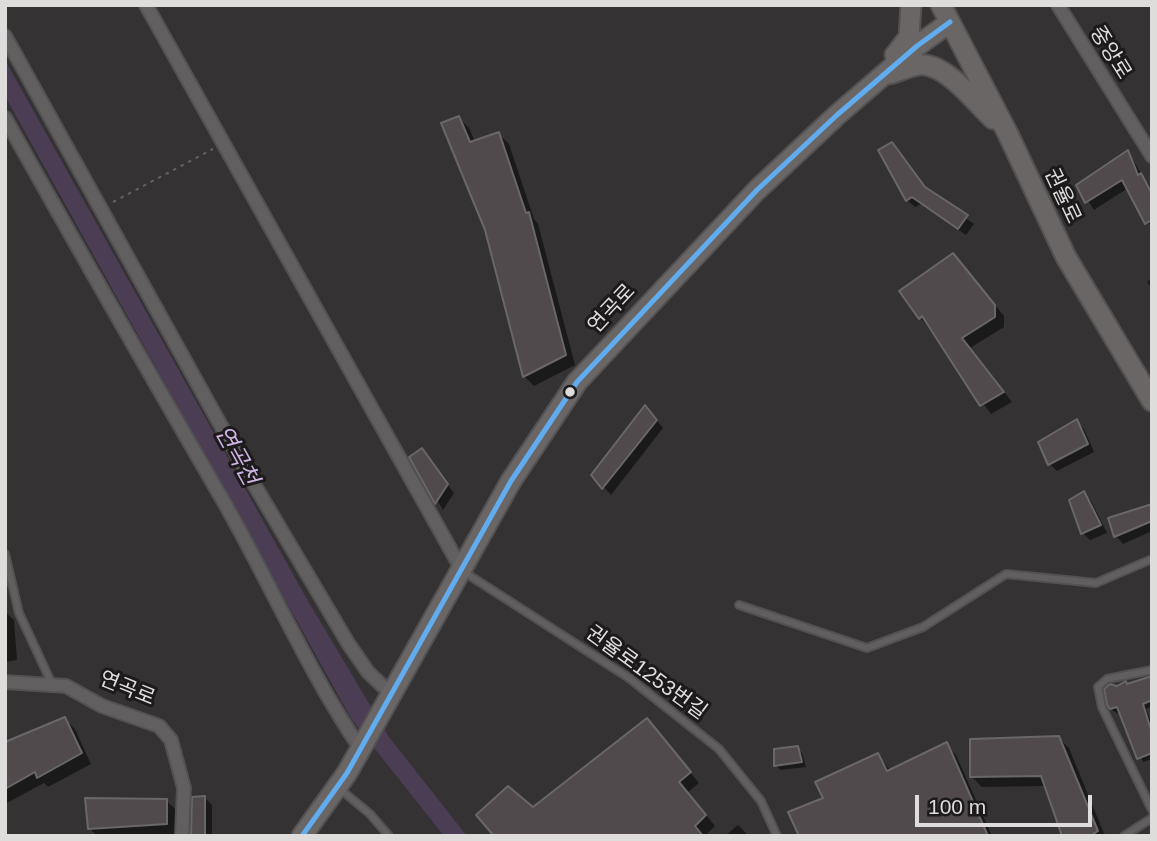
<!DOCTYPE html>
<meta charset="utf-8">
<style>
body{margin:0}
#map{position:relative;width:1157px;height:841px;overflow:hidden;background:#343233;font-family:Arial,sans-serif}
canvas{display:block}
.frame{position:absolute;inset:0;border:7px solid #dfdcdc;pointer-events:none}
.scale{position:absolute;left:915px;top:795px;width:177px;height:32px;box-sizing:border-box;border:4px solid #dfdcdc;border-top:0;padding-left:9px;font-size:21px;line-height:24px;white-space:nowrap;color:#dfdcdc;-webkit-text-stroke:5px #1c1a1a;paint-order:stroke}
</style>
<div id="map">
<canvas width="1157" height="841"></canvas>
<div class="frame"></div>
<div class="scale">100 m</div>
</div>
<script>
const context = document.querySelector('canvas').getContext('2d');
context.lineJoin = 'round';
function paint(path, color) { context.fillStyle = color; context.fill(path, 'evenodd'); }
function trace(path, color, width, dash) { context.strokeStyle = color; context.lineWidth = width; context.lineCap = dash ? 'butt' : 'round'; context.setLineDash(dash || []); context.stroke(path); }
function label(font, color, halo, rows, align = 'center') {
  context.font = font + ' Arial,"Noto Sans KR",sans-serif'; context.lineWidth = 6; context.setLineDash([]); context.textBaseline = 'middle'; context.strokeStyle = halo; context.fillStyle = color; for (const [text, x, y, turn = 0] of rows) {
    context.save(); context.translate(x, y); context.rotate((+turn || 0) * Math.PI / 180); context.textAlign = isNaN(turn) ? turn : align; if (halo) context.strokeText(text, 0, 0); context.fillText(text, 0, 0); context.restore();
  }
}
const water = new Path2D(`
 M5,60L308,601L389,737L467,836H444L352,720L5,96Z`);
const shadow = new Path2D(`
 M459,118L469,128L475,142L499,134L509,144L534,219L538,224L575,365L534,386L524,376Z
 M899,152L929,192L974,224L966,235L921,204L915,207L907,200Z
 M1128,152L1152,191V228L1128,188L1094,210L1078,185Z
 M962,265L1004,316V327L970,348L1012,402L991,414L902,292Z
 M1152,278V289L1147,282Z
 M652,415L663,428L611,495L593,475Z
 M1077,421L1084,429L1094,452L1057,471L1050,464Z
 M422,451L454,493L443,510L411,457Z
 M1084,493L1091,501L1107,533L1090,540L1083,533Z
 M1152,505V531L1123,544L1116,536L1110,519Z
 M5,612L14,620L17,660L5,662Z
 M1152,677V706L1146,709L1152,724V759L1143,762L1120,712L1116,713L1111,709L1117,687Z
 M65,719L75,729L91,764L48,787L44,783L5,804V745Z
 M656,730L699,783L688,792L715,826L705,836H496Z
 M1059,738L1069,748L1105,836H1064L1046,786L982,787L972,777Z
 M946,745L956,755L992,836H801L825,799L878,755L891,771Z
 M797,748L802,753L806,767L780,770L776,765Z
 M205,798L212,805V836H191Z
 M167,801L177,811L176,834L97,836L89,828Z
 M738,825L749,836H725Z`);
const building = new Path2D(`
 M459,116L470,142L499,132L526,213L529,212L566,355L523,377L485,230L441,123Z
 M892,142L925,187L968,215L958,229L912,197L906,201L878,150Z
 M1128,150L1138,175L1141,173L1152,194V220L1145,224L1122,180L1085,203L1076,185Z
 M953,253L995,305V317L962,338L1004,392L980,406L922,316L919,319L899,291Z
 M645,405L657,420L602,489L591,475Z
 M1077,419L1088,444L1048,465L1038,442Z
 M422,448L448,484L435,504L409,457Z
 M1084,491L1101,525L1081,534L1069,500Z
 M1152,504V521L1114,537L1108,518Z
 M1152,676V700L1143,704L1152,733V753L1137,759L1117,707L1110,709L1107,705L1104,689L1110,684L1117,686L1126,681L1127,684Z
 M65,717L82,753L37,778L35,772L5,789V742Z
 M647,718L691,772L679,782L706,815L695,826L703,836H494L476,815L508,786L533,807Z
 M1059,736L1098,831L1090,836H1062L1041,776L970,777V739Z
 M947,742L988,836H799L788,812L823,798L815,782L878,753L887,771Z
 M798,746L802,762L774,766V749Z
 M205,796V836H191L192,797Z
 M85,798L167,799V824L88,829Z`);
const path = new Path2D(`
 M113,202L213,149`);
const lane = new Path2D(`
 M5,554L19,613L52,684
 M464,572L629,678L719,749L761,801L777,836
 M739,605L867,648L923,627L1006,574L1096,583L1152,559
 M1152,670L1107,679L1098,687L1102,707L1152,810
 M340,789L370,814L389,836
 M1124,836L1152,818`);
const street = new Path2D(`
 M146,5L462,570
 M1058,5L1152,156
 M5,36L245,469L348,643L368,672L392,695
 M5,118C76,245 148,371 221,497C269,580 306,668 360,748
 M5,682L66,686L102,706L159,726L171,740L184,788L182,836`);
const secondary = new Path2D(`
 M941,5L1008,134L1066,257L1152,401
 M895,55L909,37L911,5
 M888,74C898,72 909,66 919,65C945,62 976,103 993,119
 M302,836L347,773L511,481L577,382L757,190L837,115L917,46L950,22`);
const bus1 = new Path2D(`
 M302,836L347,773L511,481L577,382L757,190L837,115L917,46L950,22`);
const markers = [
 [570,392,6,"#dfdcdc"]
];
const streetNames = [
 ["중앙로",1110,53,58],
 ["권율로",1062,196,65],
 ["연곡로",612,309,-47],
 ["권율로1253번길",646,673,36],
 ["연곡로",127,689,22]
];
const waterNames = [
 ["연곡천",236,456,61]
];
paint(water, '#4a3d54');
paint(shadow, '#0007');
paint(building, '#504a4d');
trace(building, '#696768', 2);
trace(lane, '#535152', 10);
trace(street, '#535152', 16);
trace(secondary, '#535152', 23);
trace(path, '#636162', 2, [3.5, 5]);
trace(lane, '#615f5f', 6);
trace(street, '#615f5f', 12);
trace(secondary, '#6a6665', 19);
trace(bus1, '#60acee', 5);
for (const [x, y, r, color] of markers) { const dot = new Path2D(); dot.arc(x, y, r, 0, 2 * Math.PI); context.fillStyle = color; context.fill(dot); trace(dot, '#1c1a1a', 2.5); }
label('21px', '#dfdcdc', '#1c1a1a', streetNames);
label('italic 23px', '#ceb2e4', '#1c1a1a', waterNames);
</script>
